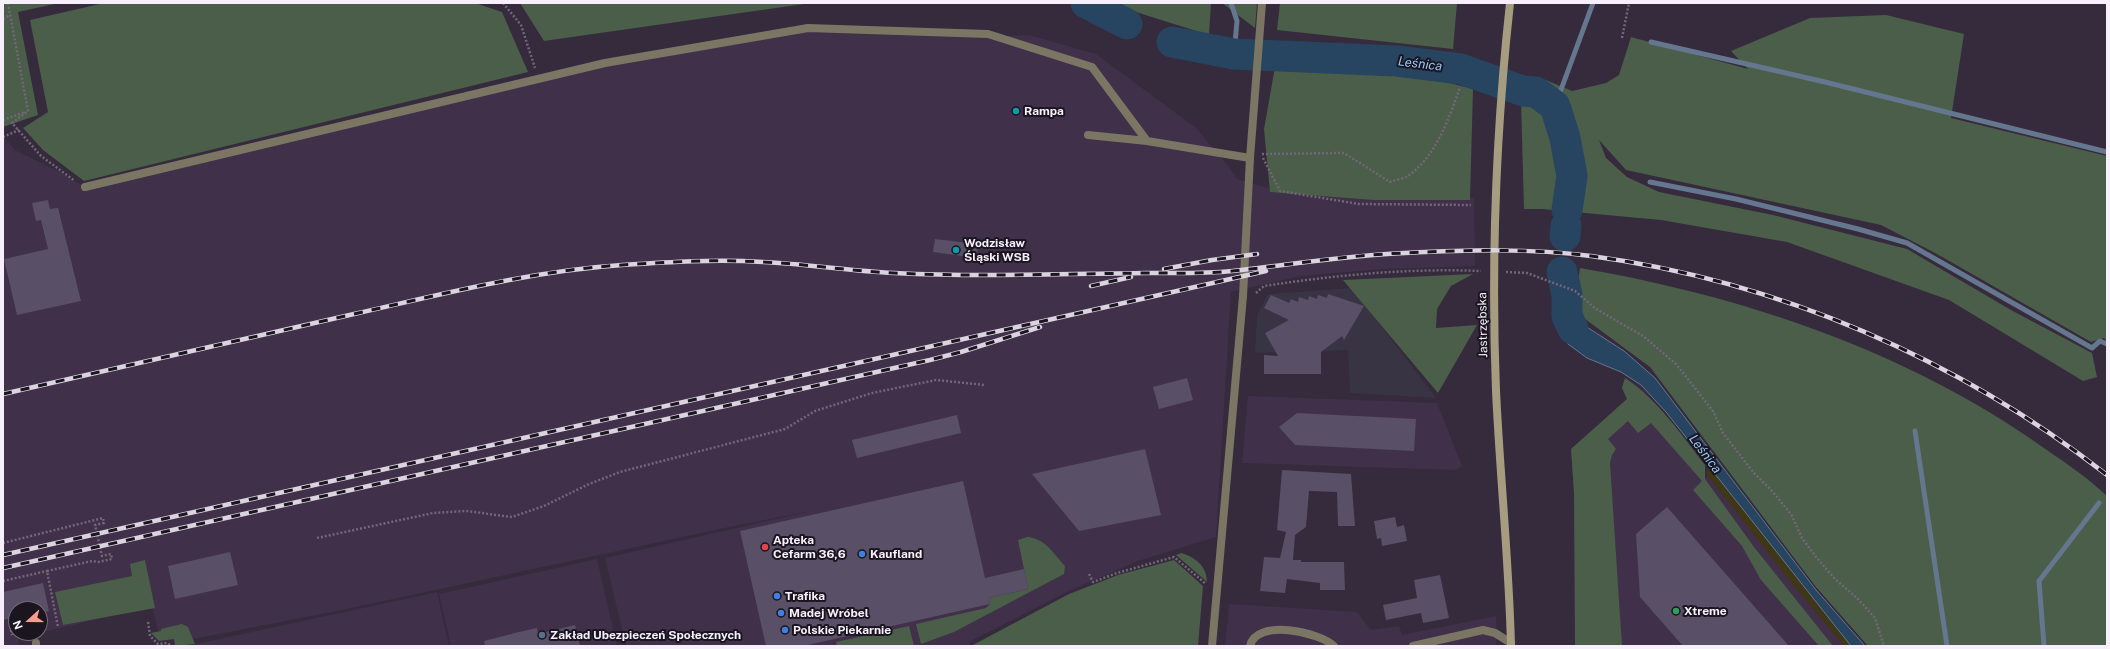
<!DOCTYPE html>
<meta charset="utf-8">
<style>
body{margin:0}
#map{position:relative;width:2110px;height:649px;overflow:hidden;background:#362a3d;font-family:"Public Sans",sans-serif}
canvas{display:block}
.frame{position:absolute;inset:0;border:4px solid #f7effb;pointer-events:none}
.north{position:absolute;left:8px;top:601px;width:40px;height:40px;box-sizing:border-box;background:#1a151e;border:1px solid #726c76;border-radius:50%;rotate:249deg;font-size:11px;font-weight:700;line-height:16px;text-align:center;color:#f7effb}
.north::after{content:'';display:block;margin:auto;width:14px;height:18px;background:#f49d8d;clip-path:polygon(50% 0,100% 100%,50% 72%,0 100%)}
</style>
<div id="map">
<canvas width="2110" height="649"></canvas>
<div class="frame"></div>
<div class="north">N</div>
</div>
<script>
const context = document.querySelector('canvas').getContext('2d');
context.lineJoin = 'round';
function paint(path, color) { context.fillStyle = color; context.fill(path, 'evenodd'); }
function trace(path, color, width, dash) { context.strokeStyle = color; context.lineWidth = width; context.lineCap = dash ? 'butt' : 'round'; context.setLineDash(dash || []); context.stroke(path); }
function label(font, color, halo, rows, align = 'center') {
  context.font = font + ' "Public Sans",sans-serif'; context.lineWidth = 4; context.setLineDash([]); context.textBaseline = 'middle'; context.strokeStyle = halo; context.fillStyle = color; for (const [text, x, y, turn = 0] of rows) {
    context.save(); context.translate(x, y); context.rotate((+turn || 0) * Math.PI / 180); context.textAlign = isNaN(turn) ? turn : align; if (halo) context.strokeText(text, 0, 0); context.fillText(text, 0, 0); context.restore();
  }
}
const built = new Path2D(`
 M809,31L987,37L1029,35L1096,54L1196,128L1229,167L1237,179L1275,190L1372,197L1474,198L1475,266L1383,269L1301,276L1231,292L1216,537L1138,561L1069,591L969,642L970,646H626L605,558L811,511L734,526L342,610L183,641L160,638L152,606L40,633V609H16V633H40L18,639L19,646H3V136L15,150L60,172L88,189L605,67Z
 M1625,378L1643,390L1659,407L1705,465V478L1709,476L1845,646H1575L1574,493L1571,449L1627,399L1622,388Z
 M1248,396L1437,403L1462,466L1455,470L1242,463Z
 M597,559L617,646H451L439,594Z
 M437,592L449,646H187L210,641Z
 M1229,604L1357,612L1371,630L1399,626L1402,635L1496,616V646H1225Z`);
const industrial = new Path2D(`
 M1352,288L1436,398L1350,393L1348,350L1255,353L1257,315L1268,294Z`);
const green = new Path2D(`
 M3,3H59L18,12L38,115L3,127Z
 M104,3H475L502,12L528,72L84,181L43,150L23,128L48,112L30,20Z
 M520,3H811L544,41Z
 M1111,3H1211L1209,35L1120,7Z
 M1222,3H1257L1255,28Z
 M1280,3H1457L1453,49L1277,30Z
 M1886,15L1964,34L1951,118L2107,156V342L2104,338L2091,342L1937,254L1881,225L1626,170L1599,140L1606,158L1627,177L1659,192L1773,215L1907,249L2011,310L2092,353L2097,377L2083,381L1949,300L1787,242L1661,220L1542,209H1524L1521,100L1546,80L1572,91L1606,83L1619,75L1631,37L1748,69L1731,51L1810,18Z
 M1275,67L1322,72L1430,78L1473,89L1470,200H1373L1270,192L1264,129Z
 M1580,268C1743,296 1908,351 2044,448C2066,463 2088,478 2107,496V646H1868L1816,587L1650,367L1581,316L1577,290Z
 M1473,274L1451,286L1437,309L1436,328L1477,325L1438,393L1343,280Z
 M1625,378C1658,400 1681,434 1705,465V479L1754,547L1833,646H1819L1761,580L1742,546L1693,490L1702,481L1651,423L1638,433L1628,421L1608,439L1616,449L1612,455L1610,463L1622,646H1575L1574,493L1571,449L1627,399L1622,388Z
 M1027,537C1045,538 1053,553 1065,566L1064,574L954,632L921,644L916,624L986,608L990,604L989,598L1028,589L1018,540Z
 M1181,553C1195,557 1207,566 1207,582L1176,555Z
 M145,560L155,608L63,625L55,592L132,576L130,564Z
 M1174,560L1203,586L1198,646H971L1069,594L1118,575Z
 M182,624L188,627L195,644L175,646L174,639L159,641L151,633L161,631V629Z
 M909,626L914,646H837L836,642Z`);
const sand = new Path2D(`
 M1712,469L1852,646H1844L1790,581L1705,472Z`);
const water = new Path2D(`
 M1552,284L1573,292L1576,320L1624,351L1655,378L1816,590L1865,646H1851L1666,412L1641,385L1621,372L1587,358L1568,344L1553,300Z`);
const stream = new Path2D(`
 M1231,3L1237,21L1234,54
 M1651,42L1825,82L2107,152
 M1555,106L1593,3
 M1650,182L1736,199L1858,229L1907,243L2092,348L2100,341L2107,344
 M1915,431L1947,646
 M2044,646L2039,581L2099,503`);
const river = new Path2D(`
 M1086,3L1127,24
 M1172,42L1234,54L1397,61L1461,69L1523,91L1536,92L1555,106L1565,138L1572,176L1567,210
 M1565,236L1566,226
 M1562,272L1567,295V316L1573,329`);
const building = new Path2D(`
 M48,200L50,209L58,208L81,301L17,315L4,259L48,249L41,220L36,221L32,203Z
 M935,239L978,244L977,258L933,252Z
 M1328,294L1364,306L1344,340L1342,336L1321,352V374H1264V355L1278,356L1265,333L1289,320L1264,308L1271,295L1289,303L1291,299L1298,302L1299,297L1308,300L1309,296L1317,299L1318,295L1327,298Z
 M1187,378L1193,400L1159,409L1153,387Z
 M1297,413L1416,419L1414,451L1295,445L1279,427Z
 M957,415L961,433L857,458L852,440Z
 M1145,449L1161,515L1079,531L1032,474Z
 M1282,470L1351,474L1355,526H1338L1337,492L1309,491L1306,527L1295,535L1293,560H1301V562H1344L1345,590H1320V583L1287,579L1285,593L1260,591L1264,557L1280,558L1286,532L1277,530Z
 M963,481L985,578L1024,569L1028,589L989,598L990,604L803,646H766L740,531Z
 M1667,507L1789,646H1683L1640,597L1636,534Z
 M1395,517L1397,527L1404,525L1407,541L1382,546L1381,538L1377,539L1374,521Z
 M230,552L238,585L175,599L168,566Z
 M1440,575L1449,618L1423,623L1421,613L1386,620L1383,605L1417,598L1414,580Z
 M43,583L49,611L40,613V609H16V617L3,620V592Z
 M575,625L580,646H485L484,641L519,632L537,628L538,634Z`);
const path = new Path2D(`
 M8,3L28,111L12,123L41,156L75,181
 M503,3L521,25L535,68
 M3,19L10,15
 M1622,38L1629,3
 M3,120L25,112
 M3,137L19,130
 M1262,154L1344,153L1390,182C1395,180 1403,179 1408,176C1436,156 1449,119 1460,87
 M1263,158L1280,191L1359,204L1471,205
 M1506,272L1527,273L1575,291L1596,309L1643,336L1676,364L1713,411L1723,433L1753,472L1773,492L1791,514L1802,538L1816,557L1835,579L1857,598L1875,618L1884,646
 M1256,293L1264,286C1336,275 1409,268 1481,271
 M317,538L433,513L466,511L512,517L544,506L589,484L620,472L785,429L815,411L872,393L936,380L985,385
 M3,543L103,518L104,523L95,525L102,556L111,554L112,559L98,562L92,561L47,571L58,627
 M1089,574L1093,582L1117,573L1174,557L1206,584
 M3,581L47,571
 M148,622L150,636L158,644L167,643L172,646
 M10,626L12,635`);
const lane = new Path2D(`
 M1088,135L1147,141
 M85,187L605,63L808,28L988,34L1092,67L1147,141L1250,158L1243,296
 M36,643V646
 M1250,646C1256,618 1320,632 1334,646
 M1413,646L1483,630L1495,633L1511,643`);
const street = new Path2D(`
 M1250,158L1262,3
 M1212,646L1243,296`);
const secondary = new Path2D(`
 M1510,3C1496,131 1491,262 1496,391C1500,476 1509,561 1511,646`);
const rail = new Path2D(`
 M1164,269L1212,260L1257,254
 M1091,286L1131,277
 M3,394C120,367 237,341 354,314C443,294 531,271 622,265C669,262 716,259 763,262C807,264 850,271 894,273C977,277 1061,274 1145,273C1174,273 1203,274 1232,271C1290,265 1347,255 1405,253C1467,250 1530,248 1591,256C1778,281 1958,359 2107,475
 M3,555L1266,271
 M3,568L930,360L961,352L1040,327`);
const markers = [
 [1016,111,4,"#0f9aa8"],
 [956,250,4,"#0f9aa8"],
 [765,547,4,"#e0444e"],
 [862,554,4,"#3f7fe0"],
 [777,596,4,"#3f7fe0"],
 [1676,611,4,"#2e9e5b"],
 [781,613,4,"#3f7fe0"],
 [785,630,4,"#3f7fe0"],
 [542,635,4,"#5c6f8a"]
];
const poiNames = [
 ["Rampa",1024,111],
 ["Wodzisław",964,243],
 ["Śląski WSB",964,257],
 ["Apteka",773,540],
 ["Cefarm 36,6",773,554],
 ["Kaufland",870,554],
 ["Trafika",785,596],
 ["Xtreme",1684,611],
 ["Madej Wróbel",789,613],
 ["Polskie Piekarnie",793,630],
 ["Zakład Ubezpieczeń Społecznych",550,635]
];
const streetNames = [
 ["Jastrzębska",1483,325,-91]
];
const waterNames = [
 ["Leśnica",1420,64,7],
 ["Leśnica",1705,454,53]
];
paint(built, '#403049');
paint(industrial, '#393444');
paint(green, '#4a5e49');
paint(sand, '#3f3716');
paint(water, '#274460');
trace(water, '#65778e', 1);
trace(stream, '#65778e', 5);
trace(river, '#274460', 31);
paint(building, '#594f66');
trace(path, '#726778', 2.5, [2, 2]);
trace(lane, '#7b7664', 8);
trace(street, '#7b7664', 8);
trace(secondary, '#a69d81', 8);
trace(rail, '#dbd3e0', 4.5);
trace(rail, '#1a151e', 3, [9]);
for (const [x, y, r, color] of markers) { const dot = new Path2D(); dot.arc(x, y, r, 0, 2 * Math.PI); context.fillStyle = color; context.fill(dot); trace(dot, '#1a151e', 1.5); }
label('bold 12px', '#f7effb', '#1a151e', poiNames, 'left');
label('12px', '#f7effb', '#1a151e', streetNames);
label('italic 13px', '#94c7f9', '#1a151e', waterNames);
</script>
